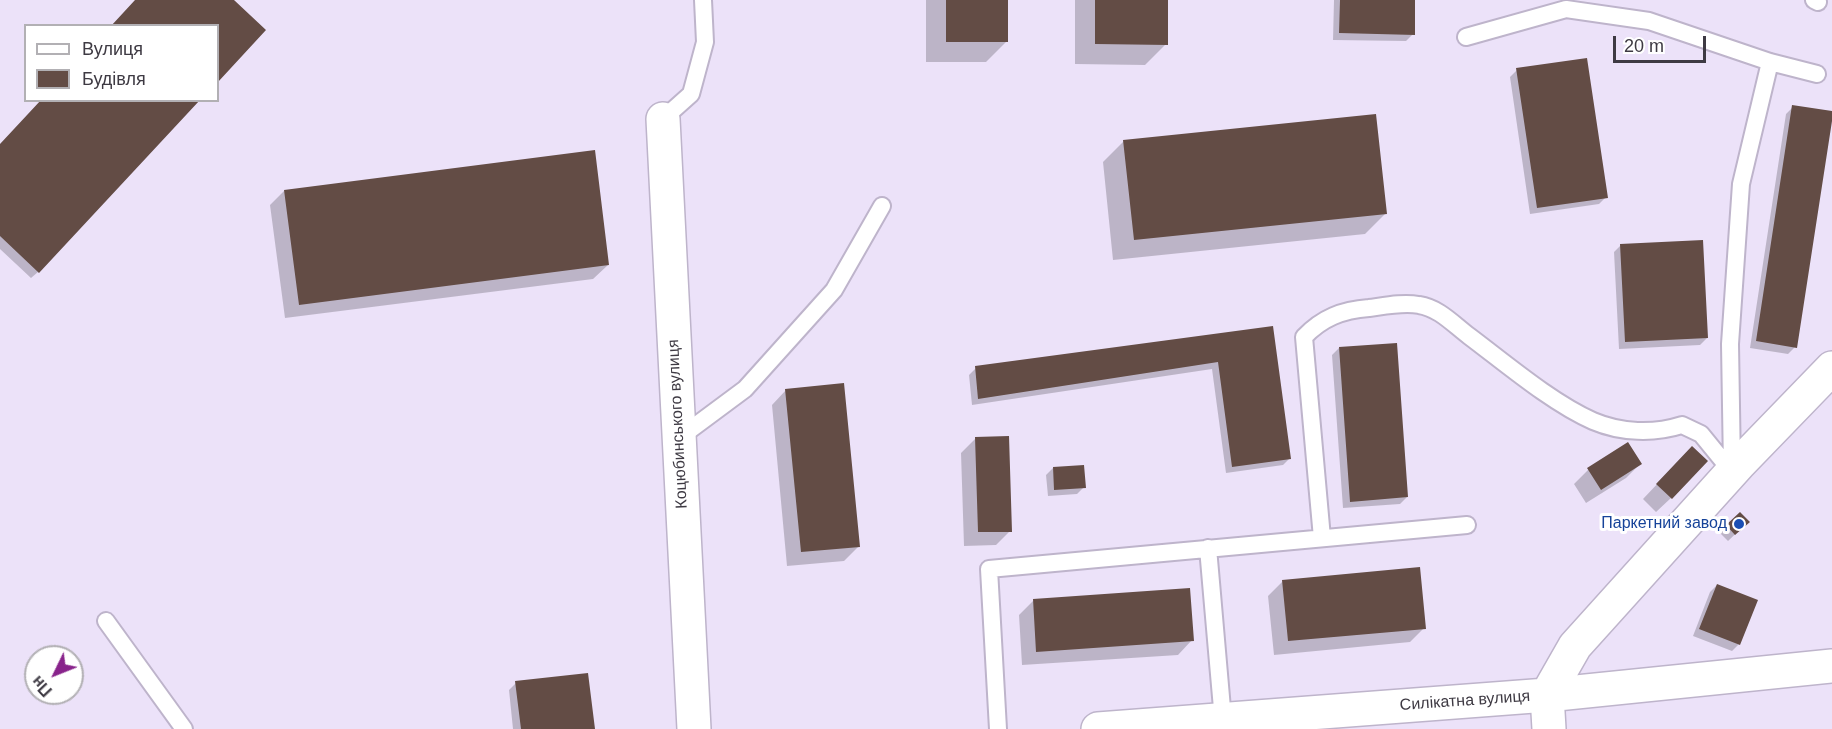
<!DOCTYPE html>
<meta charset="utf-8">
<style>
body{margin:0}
#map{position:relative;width:1832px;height:729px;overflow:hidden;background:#ece2f9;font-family:Arial,sans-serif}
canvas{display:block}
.legend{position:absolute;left:24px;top:24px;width:195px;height:78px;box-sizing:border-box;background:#fff;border:2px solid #b2b0b4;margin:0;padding:8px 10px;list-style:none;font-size:18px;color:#3e3a43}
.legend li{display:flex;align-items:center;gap:12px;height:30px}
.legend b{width:30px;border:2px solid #b2b0b4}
.north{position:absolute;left:24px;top:645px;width:60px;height:60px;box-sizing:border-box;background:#fff;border:2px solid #b2b0b4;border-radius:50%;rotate:227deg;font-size:16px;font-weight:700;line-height:24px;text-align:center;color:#3e3a43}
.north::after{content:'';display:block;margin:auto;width:21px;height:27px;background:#88238b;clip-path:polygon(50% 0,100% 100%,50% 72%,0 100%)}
.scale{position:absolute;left:1613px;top:36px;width:93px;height:27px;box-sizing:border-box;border:3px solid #3e3a43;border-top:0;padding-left:8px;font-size:18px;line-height:21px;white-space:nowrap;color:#3e3a43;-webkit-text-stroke:4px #fff;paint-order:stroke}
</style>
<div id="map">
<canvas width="1832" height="729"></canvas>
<ul class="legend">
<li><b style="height:8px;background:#fff"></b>Вулиця</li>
<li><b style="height:16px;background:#634c45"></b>Будівля</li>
</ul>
<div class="north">Пн</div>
<div class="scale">20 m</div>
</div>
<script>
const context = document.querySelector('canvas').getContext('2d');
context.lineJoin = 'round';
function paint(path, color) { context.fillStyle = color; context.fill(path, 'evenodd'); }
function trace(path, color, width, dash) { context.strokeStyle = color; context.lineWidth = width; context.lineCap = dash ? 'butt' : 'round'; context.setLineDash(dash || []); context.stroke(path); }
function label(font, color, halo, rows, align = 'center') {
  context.font = font + ' Arial,sans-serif'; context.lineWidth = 6; context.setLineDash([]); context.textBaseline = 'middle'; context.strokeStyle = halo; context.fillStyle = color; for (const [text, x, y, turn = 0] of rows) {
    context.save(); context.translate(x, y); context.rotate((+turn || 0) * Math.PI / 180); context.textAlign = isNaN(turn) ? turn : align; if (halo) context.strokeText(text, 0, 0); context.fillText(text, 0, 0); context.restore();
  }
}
const shadow = new Path2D(`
 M136,0H232L264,30L218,79V26Z
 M926,0H1006V42L986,62H926Z
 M1075,0H1166V44L1145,65L1075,64Z
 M1334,0H1414L1413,34L1406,41L1333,40Z
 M1517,70L1606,197L1599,204L1530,214L1510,77Z
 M1793,107L1795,347L1788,354L1750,348L1786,114Z
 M1124,141L1385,214L1365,234L1113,260L1103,162Z
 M0,146L38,272L31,278L0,249Z
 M284,191L608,265L593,279L285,318L270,205Z
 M1621,245L1707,338L1700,345L1619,349L1614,252Z
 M1272,327L1290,458L1283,465L1226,473L1212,369L972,405L969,375L976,368Z
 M1339,348L1407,497L1400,504L1343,508L1332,355Z
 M786,390L859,546L844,561L787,566L772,405Z
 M976,438L1010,531L996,545L964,546L961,453Z
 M1678,462L1671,498L1656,512L1643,499Z
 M1640,464L1626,478L1586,503L1574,484L1588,470Z
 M1053,468L1084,487L1077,494L1048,496L1046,475Z
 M1740,514L1748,522L1728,541L1720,533Z
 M1283,581L1424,628L1410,642L1274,655L1268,596Z
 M1717,585L1739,644L1732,651L1693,636L1710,592Z
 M1033,601L1192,640L1178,655L1022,665L1019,615Z
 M516,683L593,729H513L509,690Z`);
const building = new Path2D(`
 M135,0H234L266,30L218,82V26H111Z
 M946,0H1008V42H946Z
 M1095,0H1168V45L1095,44Z
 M1340,0H1415V35L1339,33Z
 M1587,58L1608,198L1537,208L1516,68Z
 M41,100H200L39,273L0,236V144Z
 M1792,105L1832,111V121L1797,348L1756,341Z
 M1376,114L1387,214L1134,240L1123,140Z
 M595,150L609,265L299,305L284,190Z
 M1703,240L1708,338L1625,342L1620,244Z
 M1273,326L1291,459L1232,467L1218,362L978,399L975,366Z
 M1397,343L1408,497L1350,502L1339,347Z
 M844,383L860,547L801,552L785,389Z
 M1009,436L1012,532H978L975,437Z
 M1628,442L1642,464L1601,490L1587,468Z
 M1692,446L1708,461L1672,499L1656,484Z
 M1084,465L1086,488L1054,490L1053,467Z
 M1740,512L1750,522L1735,535L1726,525Z
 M1420,567L1426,629L1288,641L1282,580Z
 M1717,584L1758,600L1740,645L1699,629Z
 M1190,588L1194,641L1036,652L1033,599Z
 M588,673L595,729H521L515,681Z`);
const lane = new Path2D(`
 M1814,0L1818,2
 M1466,37L1566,9L1649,21L1770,62L1817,74
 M663,119L691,94L705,42L703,0
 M679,438L745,389L834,290L882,206
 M1732,468L1730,344L1741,184L1770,62
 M1322,538L1304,337C1322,318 1342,310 1369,308C1384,306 1403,302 1419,305C1439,308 1453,324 1469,336C1505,363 1552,403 1593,421C1621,433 1654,434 1682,425L1701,434L1732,472
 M1208,548L1223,720
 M106,621L184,729
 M998,729L989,569L1467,525`);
const street = new Path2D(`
 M663,119L694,729
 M1549,729L1547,695L1832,666`);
const secondary = new Path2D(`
 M1098,729L1547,695L1575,646L1740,463L1832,368`);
const markers = [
 [1739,524,6,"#1a4fb4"]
];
const streetNames = [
 ["Коцюбинського вулиця",678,424,-93],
 ["Силікатна вулиця",1465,701,-4]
];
const transitNames = [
 ["Паркетний завод",1727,524]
];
paint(shadow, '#0003');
paint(building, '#634c45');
trace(lane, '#beb4cb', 20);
trace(street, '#beb4cb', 36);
trace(secondary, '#beb4cb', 36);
trace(lane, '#fff', 16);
trace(street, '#fff', 33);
trace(secondary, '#fff', 33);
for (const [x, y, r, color] of markers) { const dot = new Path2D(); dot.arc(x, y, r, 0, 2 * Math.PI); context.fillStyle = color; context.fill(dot); trace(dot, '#fff', 2); }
label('16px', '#3e3a43', '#fff', streetNames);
label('16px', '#164399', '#fff', transitNames, 'right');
</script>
